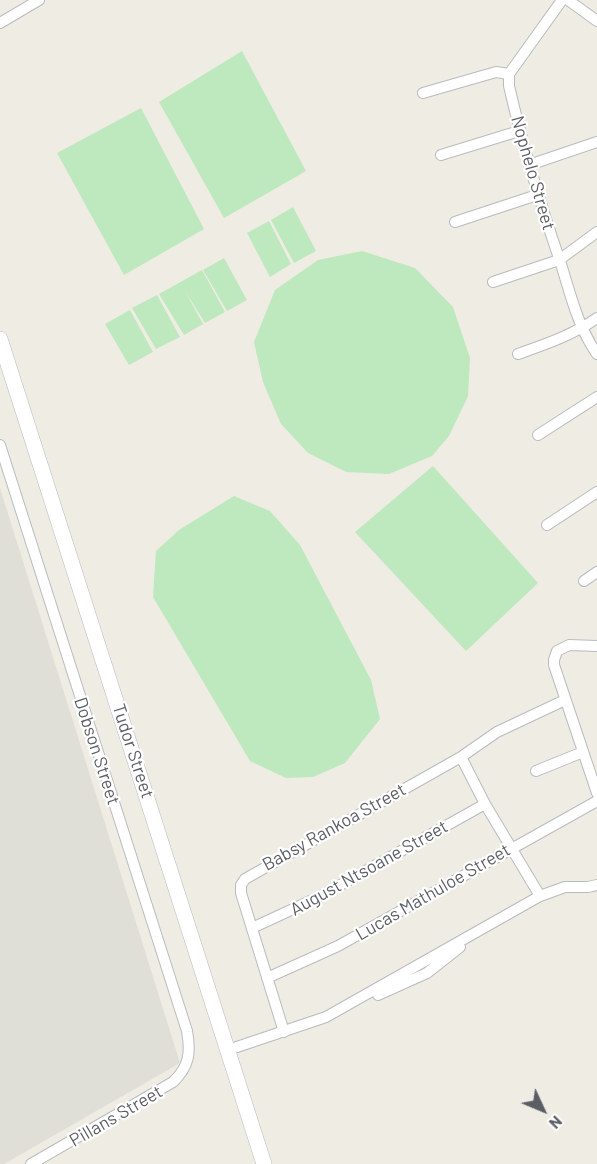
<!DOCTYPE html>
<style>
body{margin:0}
#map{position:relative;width:597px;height:1164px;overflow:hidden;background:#efece3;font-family:Barlow,sans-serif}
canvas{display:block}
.north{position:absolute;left:513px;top:1080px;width:60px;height:60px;-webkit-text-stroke:4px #fff;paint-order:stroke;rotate:134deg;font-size:16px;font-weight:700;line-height:24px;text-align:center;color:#5b5f65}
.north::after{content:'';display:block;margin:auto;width:21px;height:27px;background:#5b5f65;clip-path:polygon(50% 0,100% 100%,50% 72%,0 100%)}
</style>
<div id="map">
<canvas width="597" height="1164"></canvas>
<div class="north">N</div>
</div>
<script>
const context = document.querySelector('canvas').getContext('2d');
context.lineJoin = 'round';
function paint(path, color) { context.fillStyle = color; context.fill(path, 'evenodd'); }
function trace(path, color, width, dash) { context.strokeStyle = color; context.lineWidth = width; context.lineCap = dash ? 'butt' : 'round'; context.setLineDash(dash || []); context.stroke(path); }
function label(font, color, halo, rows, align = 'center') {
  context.font = font + ' Barlow,sans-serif'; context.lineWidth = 4.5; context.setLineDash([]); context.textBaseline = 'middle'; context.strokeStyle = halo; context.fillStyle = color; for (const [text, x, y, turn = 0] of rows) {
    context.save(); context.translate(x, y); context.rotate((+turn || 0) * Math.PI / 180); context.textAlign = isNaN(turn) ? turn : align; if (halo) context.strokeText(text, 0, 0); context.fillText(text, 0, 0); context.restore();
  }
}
const industrial = new Path2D(`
 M0,488L180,1063L4,1164H0Z`);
const green = new Path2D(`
 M242,51L306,171L224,218L159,102Z
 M141,108L204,229L124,275L57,153Z
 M293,207L316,251L294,263L271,220Z
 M269,221L291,264L270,277L247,233Z
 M362,251L415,268L453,307L470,358L468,396L449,436L432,456L389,474L346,472L308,453L281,424L263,382L254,342L275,290L318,260Z
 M224,258L247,300L227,311L203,270Z
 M202,270L225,312L205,323L185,291L203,324L184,335L159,294Z
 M157,295L180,337L156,349L132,308Z
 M130,310L153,352L129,365L105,324Z
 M433,466L538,583L466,651L355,532Z
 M234,496L270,511L300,545L371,680L380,719L345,763L313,777L286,778L250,761L153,597L156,551L179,530Z`);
const street = new Path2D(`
 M562,0L509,74V86C523,147 541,206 561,264C571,296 578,327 597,354
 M568,0L597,21
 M0,23L39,0
 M423,93L496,72L509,74
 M441,155L519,131
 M529,165L597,142
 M455,222L537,195
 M493,282L559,260L597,232
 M518,354C546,344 573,335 597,318
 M538,435L597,397
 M0,445L187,1031C191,1053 189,1067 173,1082L31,1164
 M547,525L597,492
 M584,581L597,572
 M597,646L569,645L557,651L554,660V665L597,793
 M461,757L485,804L540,896
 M536,771L583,752
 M252,928L319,897L485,804
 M267,978L338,946L597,801
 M378,995L427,973L460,947
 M284,1032L241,893V885L245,879L461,757L497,732L565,700
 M228,1050L326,1017L540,896L565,887H588L597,885`);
const secondary = new Path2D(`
 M0,339L264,1164`);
const streetNames = [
 ["Nophelo Street",533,173,74],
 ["Dobson Street",97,751,72],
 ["Tudor Street",133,751,72],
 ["Babsy Rankoa Street",334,827,-29],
 ["August Ntsoane Street",369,868,-29],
 ["Lucas Mathuloe Street",433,892,-30],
 ["Pillans Street",116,1116,-30]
];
paint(industrial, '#dfded7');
paint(green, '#bee8be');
trace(street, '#b8bbc0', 12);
trace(secondary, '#b8bcc2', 16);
trace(street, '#fff', 10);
trace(secondary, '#fff', 15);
label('18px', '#5b5f65', '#fff', streetNames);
</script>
